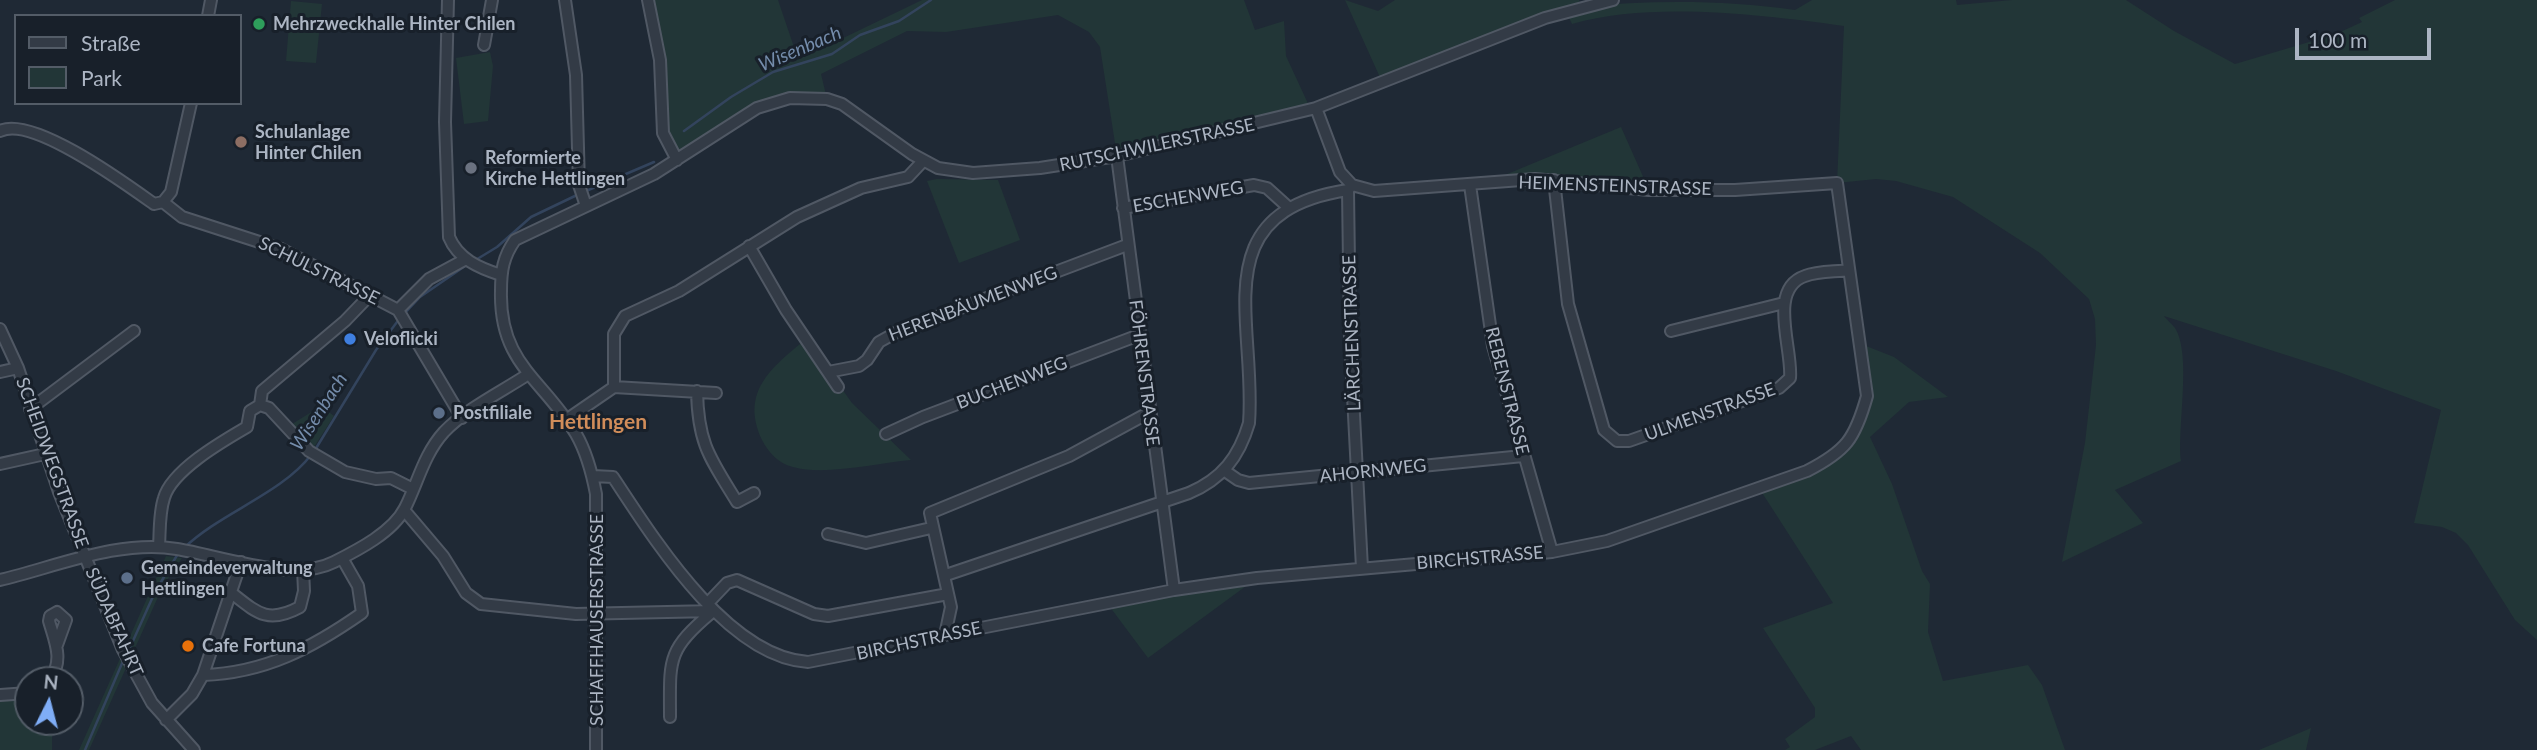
<!DOCTYPE html>
<meta charset="utf-8">
<style>
body{margin:0}
#map{position:relative;width:2537px;height:750px;overflow:hidden;background:#1f2935;font-family:Lato,sans-serif}
canvas{display:block}
.legend{position:absolute;left:14px;top:14px;width:228px;height:91px;box-sizing:border-box;background:#18202a;border:2px solid #535c67;margin:0;padding:9px 12px;list-style:none;font-size:21px;color:#acb5c3}
.legend li{display:flex;align-items:center;gap:14px;height:35px}
.legend b{width:35px;border:2px solid #535c67}
.north{position:absolute;left:14px;top:666px;width:70px;height:70px;box-sizing:border-box;background:#18202a;border:2px solid #535c67;border-radius:50%;rotate:6deg;font-size:19px;font-weight:700;line-height:28px;text-align:center;color:#acb5c3}
.north::after{content:'';display:block;margin:auto;width:24px;height:32px;background:#7fadf6;clip-path:polygon(50% 0,100% 100%,50% 72%,0 100%)}
.scale{position:absolute;left:2295px;top:28px;width:136px;height:32px;box-sizing:border-box;border:4px solid #acb5c3;border-top:0;padding-left:9px;font-size:21px;line-height:24px;white-space:nowrap;color:#acb5c3;-webkit-text-stroke:5px #18202a;paint-order:stroke}
</style>
<div id="map">
<canvas width="2537" height="750"></canvas>
<ul class="legend">
<li><b style="height:9px;background:#333b46"></b>Straße</li>
<li><b style="height:19px;background:#223637"></b>Park</li>
</ul>
<div class="north">N</div>
<div class="scale">100 m</div>
</div>
<script>
const context = document.querySelector('canvas').getContext('2d');
context.lineJoin = 'round';
function paint(path, color) { context.fillStyle = color; context.fill(path, 'evenodd'); }
function trace(path, color, width, dash) { context.strokeStyle = color; context.lineWidth = width; context.lineCap = dash ? 'butt' : 'round'; context.setLineDash(dash || []); context.stroke(path); }
function label(font, color, halo, rows, align = 'center') {
  context.font = font + ' Lato,sans-serif'; context.lineWidth = 6; context.setLineDash([]); context.textBaseline = 'middle'; context.strokeStyle = halo; context.fillStyle = color; for (const [text, x, y, turn = 0] of rows) {
    context.save(); context.translate(x, y); context.rotate((+turn || 0) * Math.PI / 180); context.textAlign = isNaN(turn) ? turn : align; if (halo) context.strokeText(text, 0, 0); context.fillText(text, 0, 0); context.restore();
  }
}
const green = new Path2D(`
 M647,0H778L795,50L799,48L808,55L922,0H1244L1255,30L1284,21L1286,56L1311,110L1117,156L1100,47L1089,32L1058,15L946,32L907,31L821,74L827,99L773,102L677,160L661,107Z
 M1345,0L1378,11L1395,0H1579L1581,7C1650,0 1725,0 1795,10L1812,0H1956L1957,5L2012,0H2126L2174,31L2235,64L2336,34L2362,22L2359,18L2395,0H2537V640L2515,620L2468,545L2456,533L2442,527L2414,523L2441,410L2336,371L2164,316C2166,319 2172,324 2175,328C2192,355 2177,428 2181,461L2115,490L2143,523L2062,562L2085,443L2096,345L2095,319L2089,299L2040,253L1953,197L1896,181L1876,179L1837,183L1844,26C1762,15 1652,1 1572,24L1566,11L1383,84Z
 M291,1L322,4L316,63L286,61Z
 M490,52L493,66L488,121L464,124L456,58Z
 M1621,127L1649,190L1554,180L1483,184Z
 M937,179L998,180L1020,240L959,263L927,181Z
 M806,339L852,403L911,460C877,463 825,476 793,467C779,464 768,452 762,440C740,392 771,368 806,339Z
 M1861,344L1894,357L1948,397L1909,402L1870,437L1892,484L1922,571L1930,584L1928,632L1943,681L2028,665L2042,685L2065,750H1861L1851,736L1815,750H1785L1790,747L1785,739L1815,717V708L1763,628L1833,603L1759,488L1807,471L1858,429L1867,396Z
 M321,406L334,416L314,447L289,426Z
 M166,556L182,558L163,586L89,750H79Z
 M1257,578L1148,658L1107,603Z
 M28,693V722H52V750H0V695Z
 M2311,728L2306,750H2259Z`);
const stream = new Path2D(`
 M684,131L731,97L773,72L832,54L860,35L899,21L931,0
 M586,191L654,162
 M474,261L497,247L531,217L577,195
 M405,313L420,297L468,264
 M315,450L376,350L400,318
 M184,548C220,513 281,494 311,455
 M128,652L155,592L179,552
 M85,750L123,661`);
const minor = new Path2D(`
 M448,0L445,122L449,237C458,259 479,268 501,275
 M565,0L576,75L579,185L586,206
 M648,0L660,60L663,133L677,160
 M208,16L211,0
 M484,45L492,0
 M1316,108L1340,172L1352,185L1348,190L1350,339L1362,568
 M0,131C32,115 126,184 154,204L163,202L171,192L191,103
 M1117,156L1174,590
 M1554,180L1568,304L1604,430L1617,441H1629L1779,388L1790,378C1793,349 1767,289 1805,276C1818,271 1835,272 1849,270
 M1470,185L1493,346L1552,552
 M163,202L182,217L281,249L398,310L462,418
 M1123,208L1254,185L1267,188L1288,207
 M749,246L786,310L838,387
 M398,310L429,279L466,259
 M0,329L18,368L59,492L123,650L152,703L194,750
 M1671,331L1784,303
 M0,372L18,368
 M828,372L859,366L867,360L879,342L897,332L1127,245
 M614,387L716,393
 M697,391C698,444 710,458 737,502L754,493
 M260,405L269,408L309,451L345,472L376,479L391,478L413,489
 M30,409L134,331
 M566,420L614,387V334L625,316L679,291L797,217L861,188L908,177L923,161
 M886,434L923,417L1139,335
 M0,464L45,454
 M1225,471L1238,480L1249,483L1523,456
 M593,476L613,477C654,539 727,657 808,662L1174,590L1257,578L1552,552L1607,541L1807,471C1846,451 1855,439 1867,396L1837,183L1735,190H1649L1535,179L1374,191L1352,185
 M404,510L443,556L466,593L481,604L576,614L713,611
 M828,534L866,543L931,528
 M159,547C160,531 159,513 164,498C172,470 223,441 247,427L250,411L260,405L262,391L345,321L370,295
 M946,575L1189,493C1222,479 1239,457 1249,423C1257,322 1202,212 1348,190
 M0,580C55,567 120,539 177,549C221,556 293,583 334,562C358,550 393,532 405,508C418,482 424,454 444,432C466,409 501,392 527,375
 M229,591C256,612 267,625 300,607L304,591L303,569
 M708,603L727,583L737,580L814,614L828,616L948,594
 M945,635L951,607L930,513L1069,456L1150,412
 M203,675C265,673 312,648 362,613L358,586L342,558
 M50,680C64,660 55,642 49,621L50,616L57,612L66,620L57,645
 M0,695L28,693
 M670,717C670,660 666,651 711,613
 M166,720L192,694L203,675L241,562
 M596,750V494C592,473 587,453 576,434C543,379 499,364 501,291C501,271 503,257 515,240L654,174L757,108L790,98L827,99L842,104L912,154L938,168L973,173L1040,168L1117,156L1316,108L1545,18L1613,0`);
const markers = [
 [259,24,7,"#2e9e5b"],
 [241,142,7,"#8d6e63"],
 [471,168,7,"#6b7280"],
 [350,339,7,"#3f7fe0"],
 [439,413,7,"#5c6f8a"],
 [127,578,7,"#5c6f8a"],
 [188,646,7,"#e8710a"]
];
const poiNames = [
 ["Mehrzweckhalle Hinter Chilen",273,24],
 ["Schulanlage",255,132],
 ["Hinter Chilen",255,153],
 ["Reformierte",485,158],
 ["Kirche Hettlingen",485,179],
 ["Veloflicki",364,339],
 ["Postfiliale",453,413],
 ["Gemeindeverwaltung",141,568],
 ["Hettlingen",141,589],
 ["Cafe Fortuna",202,646]
];
const streetNames = [
 ["RUTSCHWILERSTRASSE",1157,145,-12],
 ["HEIMENSTEINSTRASSE",1615,186,2],
 ["ESCHENWEG",1188,197,-10],
 ["SCHULSTRASSE",319,271,26],
 ["HERENBÄUMENWEG",973,304,-21],
 ["LÄRCHENSTRASSE",1352,333,-92],
 ["FÖHRENSTRASSE",1144,373,83],
 ["BUCHENWEG",1012,383,-21],
 ["REBENSTRASSE",1507,391,76],
 ["ULMENSTRASSE",1710,412,-20],
 ["SCHEIDWEGSTRASSE",52,463,70],
 ["AHORNWEG",1373,471,-6],
 ["BIRCHSTRASSE",1480,558,-5],
 ["SCHAFFHAUSERSTRASSE",597,620,-90],
 ["SÜDABFAHRT",114,622,66],
 ["BIRCHSTRASSE",919,641,-12]
];
const waterNames = [
 ["Wisenbach",800,49,-23],
 ["Wisenbach",319,412,-57]
];
const quarterNames = [
 ["Hettlingen",598,422]
];
paint(green, '#223637');
trace(stream, '#33445d', 2.5);
trace(minor, '#505864', 14);
trace(minor, '#333b46', 10);
for (const [x, y, r, color] of markers) { const dot = new Path2D(); dot.arc(x, y, r, 0, 2 * Math.PI); context.fillStyle = color; context.fill(dot); trace(dot, '#18202a', 2.5); }
label('bold 18px', '#acb5c3', '#18202a', poiNames, 'left');
label('18px', '#acb5c3', '#18202a', streetNames);
label('italic 19px', '#748cab', '#18202a', waterNames);
label('bold 21px', '#d18d5a', '#18202a', quarterNames);
</script>
